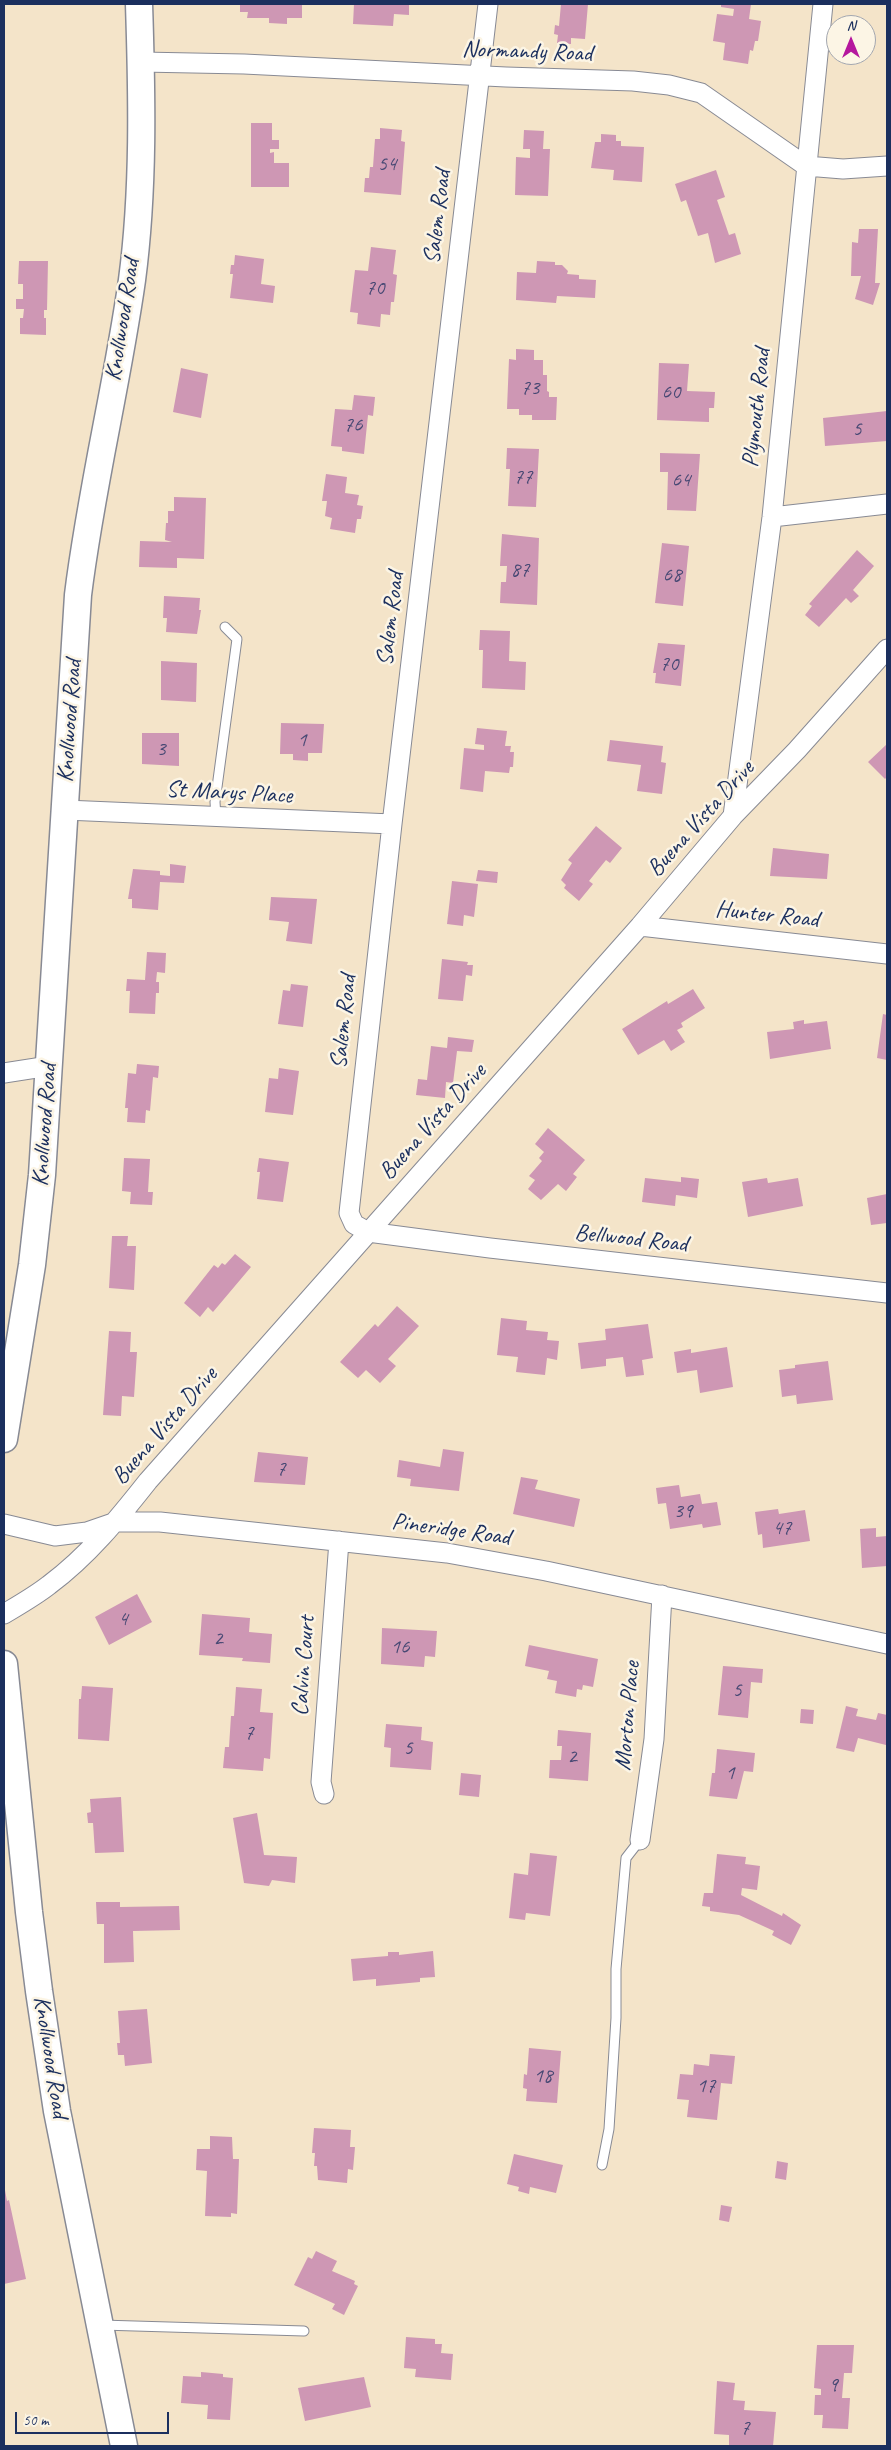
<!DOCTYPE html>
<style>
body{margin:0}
#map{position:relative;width:891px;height:2450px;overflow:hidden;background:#f4e4c9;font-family:Caveat,sans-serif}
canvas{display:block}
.frame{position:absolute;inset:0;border:5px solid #1b2f5e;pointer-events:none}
.north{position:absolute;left:826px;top:15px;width:50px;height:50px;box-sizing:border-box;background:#fcf5e5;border:1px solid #a2a6af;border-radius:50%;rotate:0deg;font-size:14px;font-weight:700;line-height:20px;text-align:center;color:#1b2f5e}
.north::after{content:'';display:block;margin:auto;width:18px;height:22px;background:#b5179e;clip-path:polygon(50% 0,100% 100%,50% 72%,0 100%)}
.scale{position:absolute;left:15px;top:2412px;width:154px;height:22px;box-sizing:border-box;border:2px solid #1b2f5e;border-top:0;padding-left:6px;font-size:15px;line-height:18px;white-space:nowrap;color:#1b2f5e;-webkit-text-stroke:4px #fcf5e5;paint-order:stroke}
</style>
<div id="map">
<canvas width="891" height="2450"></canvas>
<div class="frame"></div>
<div class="north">N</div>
<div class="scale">50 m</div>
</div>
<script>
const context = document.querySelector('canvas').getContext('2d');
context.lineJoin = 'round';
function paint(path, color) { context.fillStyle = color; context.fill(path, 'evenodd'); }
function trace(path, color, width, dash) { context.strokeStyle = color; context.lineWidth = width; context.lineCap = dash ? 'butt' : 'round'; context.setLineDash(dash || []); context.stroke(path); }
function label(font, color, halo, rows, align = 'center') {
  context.font = font + ' Caveat,sans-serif'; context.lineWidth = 5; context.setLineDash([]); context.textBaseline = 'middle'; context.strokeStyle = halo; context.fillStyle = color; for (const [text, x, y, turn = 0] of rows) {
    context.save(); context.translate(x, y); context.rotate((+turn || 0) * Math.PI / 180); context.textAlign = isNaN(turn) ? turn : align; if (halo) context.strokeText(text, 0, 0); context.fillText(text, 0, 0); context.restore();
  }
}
const building = new Path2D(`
 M240,4H302V18H287V24L269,23V18H247L248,12H240Z
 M354,4H409V15L394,14L393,26L353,24Z
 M561,4H588L585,39L571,38V44L557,43L558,35L554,34L555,25L559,26Z
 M721,4H751L749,19L761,21L758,41H755L753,51L750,50L748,64L723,60L725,43L713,41L717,14L733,16L734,9L721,7Z
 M251,123H272V140H279V149H270V153L274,152V163H289V187H251Z
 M380,128L402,130L401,141L405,142L401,195L364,192L365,178H369L370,167H373L375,139H380Z
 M524,130L544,131L543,149H550L548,196L515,195L516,157L530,158V149H523Z
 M601,134L616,135V141H621V146L644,147L642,182L613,180L614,170L591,168L595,142H601Z
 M716,170L725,197L717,200L729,235L735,233L741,254L715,263L708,233L698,236L686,200L681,202L675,184Z
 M859,229H878L875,283H880L873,305L855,299L861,276H851L852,242L858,243Z
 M371,247L396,250L393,274L397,275L394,302H391L390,315L381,314L380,327L357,324L358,313L350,312L355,270L368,271Z
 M235,255L264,259L261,284L275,286L273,303L230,298L233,274H230L231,265H234Z
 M19,261H48L47,310H44V318H46V335L20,334V318H23L24,309H16V299H23V284H18Z
 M537,261L555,262V265H562L568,271L567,274L579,275V279L596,280L595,298L557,296L556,303L516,300L517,272L536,273Z
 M516,349L534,350V360H543V375H547V391L549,392V397H557L556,420H532V415H519V409H507L509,359L516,360Z
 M659,363L689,364L687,391L715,392L714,408H709V422L657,420Z
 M181,368L208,374L201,418L173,412Z
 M354,395L375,397L373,416L368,415L364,454L342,451V447L331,446L335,409L352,410Z
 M887,411V441L825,446L823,418Z
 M507,448L539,449L536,507L508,506L510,469H506Z
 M660,453L700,454L696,511L667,510L668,472H660Z
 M326,474L347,477L345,493L359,495L357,505L363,506L361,519H357L355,533L330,529L332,518L325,516L327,501H322Z
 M174,497L206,498L204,559L177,558V568L139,567L140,541L172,542L165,540L166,523H168V511H174Z
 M502,534L539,538L537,605L500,603L501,582H506L507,566H500Z
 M662,543L689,546L683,606L655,603Z
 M857,550L874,566L853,590L859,596L851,603L846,598L819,627L805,615L812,606L809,604Z
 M164,596L200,598L199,610H201L197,634L166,632L167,618H163Z
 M480,630L510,631L509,661L526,662L525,690L482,688L483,650H479Z
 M658,643L685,645L681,686L655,683L656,673H653Z
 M161,661L197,663L196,702L161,700Z
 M281,723L324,724L322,753H308V761L293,760V754H280Z
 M477,728L507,731L505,746H511L510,752H514L513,767H510L509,773L485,771L483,792L460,789L464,748L484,750V745L475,744Z
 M142,733H179V766L142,764Z
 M610,740L663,746L661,762L666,763L662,794L637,791L641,765L607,761Z
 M887,744V777L885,779L868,762Z
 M596,826L622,848L610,863L606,860L589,881L593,884L579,901L564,888L566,885L561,880L572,863L568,860Z
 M773,848L829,854L827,879L770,876Z
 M170,864L186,866L184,883L160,882L158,910L132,908V899H128L133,869L160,871V875L170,876Z
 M478,870L498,872L497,883L476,881Z
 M452,881L478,884L474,917L464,915L463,926L447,924Z
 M271,897L317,899L312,944L286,941L289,922L269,920Z
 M147,952L166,953L165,973L157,972L156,982H159V993H156L155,1014L129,1013L130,991H126L127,979L145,980Z
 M442,959L468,962L467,965H473L472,976L466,975L463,1001L438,999Z
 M291,984L308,986L303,1027L278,1024L283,990L290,991Z
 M693,989L705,1008L681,1023L683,1027L677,1030L685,1042L671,1051L664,1040L638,1055L622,1029L667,1001L668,1004Z
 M883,1014L887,1015V1060L877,1058Z
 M804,1020V1024L827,1021L831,1049L770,1059L767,1032L794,1029L793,1022Z
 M448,1037L474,1040L472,1052L457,1051L453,1083L446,1082L445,1098L416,1095L418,1079L427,1080L431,1046L447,1048Z
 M137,1064L159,1066L158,1078L153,1077L150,1111L146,1110L145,1123L127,1122L128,1108H125L128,1073L136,1074Z
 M279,1068L299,1071L293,1115L265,1112L269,1078L278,1079Z
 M548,1128L585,1160L573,1174L577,1177L566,1191L558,1184L541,1200L528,1189L535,1180L529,1176L542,1161L539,1158L544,1152L535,1144Z
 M124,1158L150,1159L148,1192H153L152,1205L130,1204L131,1192L122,1191Z
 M259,1158L289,1162L283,1202L257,1199L260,1172H257Z
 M681,1177L699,1179L697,1198L676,1195L675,1206L642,1202L645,1178L681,1182Z
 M767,1178L768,1183L798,1178L803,1206L748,1217L742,1182Z
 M887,1194V1223L871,1225L867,1198Z
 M112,1236H128L127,1246H136L134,1290L109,1288Z
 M235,1254L251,1267L213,1312L208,1307L200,1317L184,1303L214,1265L218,1268L222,1263L225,1265Z
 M397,1306L419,1326L388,1359L396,1366L380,1383L366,1370L358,1378L340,1362L375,1324L378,1327Z
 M501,1318L527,1321L526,1330L548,1332L547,1340L559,1341L557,1360L547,1358L545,1375L516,1372L518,1357L497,1355Z
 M648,1324L653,1358L642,1360L644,1375L626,1377L623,1357L606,1359V1366L581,1369L578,1343L606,1340L605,1329Z
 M109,1331L131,1332L130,1352H137L134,1397L122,1396L121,1416L103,1415Z
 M727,1347L733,1387L700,1393L697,1370L677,1373L674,1352L691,1349V1353Z
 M828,1361L833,1400L797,1404L796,1395L782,1397L779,1370L795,1368V1365Z
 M443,1449L464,1452L459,1491L410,1486L411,1479L397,1477L399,1460L440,1467Z
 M258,1452L308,1457L305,1485L254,1482Z
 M521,1477L538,1480L535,1489L580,1499L574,1527L513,1514Z
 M679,1485L681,1497L700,1494L702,1504L717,1502L721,1525L703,1528L702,1524L670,1529L666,1503L658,1504L656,1488Z
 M778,1509L779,1514L805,1510L810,1541L763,1548L762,1534L758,1535L755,1512Z
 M876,1528V1537L887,1536V1566L862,1568L860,1529Z
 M137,1594L152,1622L109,1645L95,1617Z
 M202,1614L250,1618L249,1632L272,1634L270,1663L242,1661L243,1658L199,1655Z
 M382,1628L437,1631L435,1657L425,1656L424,1667L381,1664Z
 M529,1645L598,1659L593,1687L583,1685L582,1690L577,1689L576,1697L555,1693L557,1681L547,1679L549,1671L525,1666Z
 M723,1666L763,1669L762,1683L751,1682L748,1718L718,1715Z
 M82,1686L113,1688L109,1741L78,1739L79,1699H81Z
 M236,1687L262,1689L260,1712L273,1713L270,1759L264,1758L263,1771L223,1768L225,1747H229L231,1716H234Z
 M846,1706L858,1709L856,1716L876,1720L878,1713L887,1715L886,1745L858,1738L854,1752L836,1748Z
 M801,1709L814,1710L813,1724L800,1723Z
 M386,1724L422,1727L421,1740L433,1742L431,1770L390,1767L391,1748L384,1747Z
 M558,1730L591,1733L588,1781L549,1778L550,1760H561L562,1746H557Z
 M717,1749L755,1753L753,1772L744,1771L737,1799L709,1796L712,1773H715Z
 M461,1773L481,1775L479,1797L459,1795Z
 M121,1797L124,1852L95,1853L93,1823H88L87,1813L91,1812L90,1799Z
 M257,1813L264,1855L297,1857L295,1883L272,1880L269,1886L244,1883L233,1818Z
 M530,1853L557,1856L550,1916L526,1913L525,1920L509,1918L514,1873L528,1875Z
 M717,1854L746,1857L745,1864L760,1866L757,1890L742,1888L741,1895L782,1916L783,1913L801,1925L791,1945L772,1935L774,1931L739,1915L710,1911V1907L702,1906L704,1893H713Z
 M96,1902H120V1907L179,1906L180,1930L133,1931L134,1962L104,1963V1924H97Z
 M433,1951L435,1977L420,1978V1982L376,1986V1979L353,1981L351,1959L388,1956V1952H399V1955Z
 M147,2009L152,2063L125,2066L124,2055H118L117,2043H120L118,2011Z
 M529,2048L561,2051L557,2103L526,2101L527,2089L523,2088L524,2074L527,2075Z
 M710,2054L735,2056L732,2084L721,2083L717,2120L687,2117L689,2100L677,2099L680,2074L693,2075L694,2064L709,2066Z
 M314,2128L351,2130L350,2147H355L353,2170L348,2169L347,2183L318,2180L317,2166H314L315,2153H312Z
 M210,2136L232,2137L233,2159H239L237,2214L231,2213V2217L205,2216L207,2171L196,2170L197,2149H210Z
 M514,2154L563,2165L556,2193L530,2187L529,2194L518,2191L519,2187L507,2184Z
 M777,2161L788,2163L786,2180L775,2178Z
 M5,2190L7,2201L9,2200L26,2279L4,2284Z
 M721,2205L732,2207L729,2222L719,2220Z
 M316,2251L337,2261L332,2271L355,2281L354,2284L358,2286L344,2315L332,2309L335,2304L294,2285L308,2257L312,2259Z
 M406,2337L435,2339V2344H442L441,2353L453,2354L451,2380L415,2377L416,2369L404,2368Z
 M817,2345H854L852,2373H844L842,2398H850L848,2429L822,2428L823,2415H814L815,2395H821V2389L814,2388Z
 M201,2372L223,2374V2377L233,2378L230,2420L207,2419L208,2405L181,2403L183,2376L201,2377Z
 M364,2377L371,2407L305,2421L298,2388Z
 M717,2381L735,2383L733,2400L745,2401L744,2410L776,2412L773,2446L729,2445V2435L714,2434Z`);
const lane = new Path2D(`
 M216,817L215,802L237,639L225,627
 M602,2165L609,2129L616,2018V1969L626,1858L640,1840
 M101,2325L304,2331`);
const street = new Path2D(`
 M488,4L392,824L349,1213L354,1224L368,1232L490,1248L887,1293
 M141,62L244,64L506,77L633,81L669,85L701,93L806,166L843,169L887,166
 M772,517L887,504
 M65,810L392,824
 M733,816L772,517L823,4
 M640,926L887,954
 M4,1073L49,1066
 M4,1524L55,1536L87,1532L116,1522H160L447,1553L546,1571L887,1644
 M4,1614C19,1605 35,1596 49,1585C88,1556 118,1519 148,1481L640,926L733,816L797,750L887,649
 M324,1794L321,1782L339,1541
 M640,1840L654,1739L662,1595`);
const secondary = new Path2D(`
 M4,1439L32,1265L42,1175L78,595C91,489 117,386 132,280C144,189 142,96 139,4
 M4,1664L29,1912L39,1991L57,2111L124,2446`);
const numberNames = [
 ["54",387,164],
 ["70",375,288],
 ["73",530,388],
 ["60",671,392],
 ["76",353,425],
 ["5",857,429],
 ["77",523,477],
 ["64",681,480],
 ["87",520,570],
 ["68",672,575],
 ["70",669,664],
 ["1",302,740],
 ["3",161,749],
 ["7",281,1469],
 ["39",683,1511],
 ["47",782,1528],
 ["4",123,1619],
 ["2",218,1639],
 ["16",400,1647],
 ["5",737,1690],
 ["7",249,1733],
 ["5",408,1748],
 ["2",572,1757],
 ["1",730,1773],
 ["18",543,2076],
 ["17",706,2086],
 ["9",833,2385],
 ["7",745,2428]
];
const streetNames = [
 ["Normandy Road",527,52,2],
 ["Salem Road",438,217,-83],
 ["Knollwood Road",123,320,-81],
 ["Plymouth Road",757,408,-84],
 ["Salem Road",391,619,-83],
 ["Knollwood Road",70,721,-86],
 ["St Marys Place",229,793,3],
 ["Buena Vista Drive",701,819,-48],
 ["Hunter Road",767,915,6],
 ["Salem Road",344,1022,-84],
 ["Buena Vista Drive",433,1122,-48],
 ["Knollwood Road",45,1125,-86],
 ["Bellwood Road",631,1239,6],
 ["Buena Vista Drive",165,1426,-49],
 ["Pineridge Road",451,1530,8],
 ["Calvin Court",304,1666,-86],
 ["Morton Place",628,1716,-85],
 ["Knollwood Road",50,2057,81]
];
paint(building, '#ce97b4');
trace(lane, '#888a94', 11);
trace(street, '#888a94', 21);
trace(secondary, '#888a94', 29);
trace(lane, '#fff', 9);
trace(street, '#fff', 19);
trace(secondary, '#fff', 26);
label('21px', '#484974', null, numberNames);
label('24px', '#1b2f5e', '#fcf5e5', streetNames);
</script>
